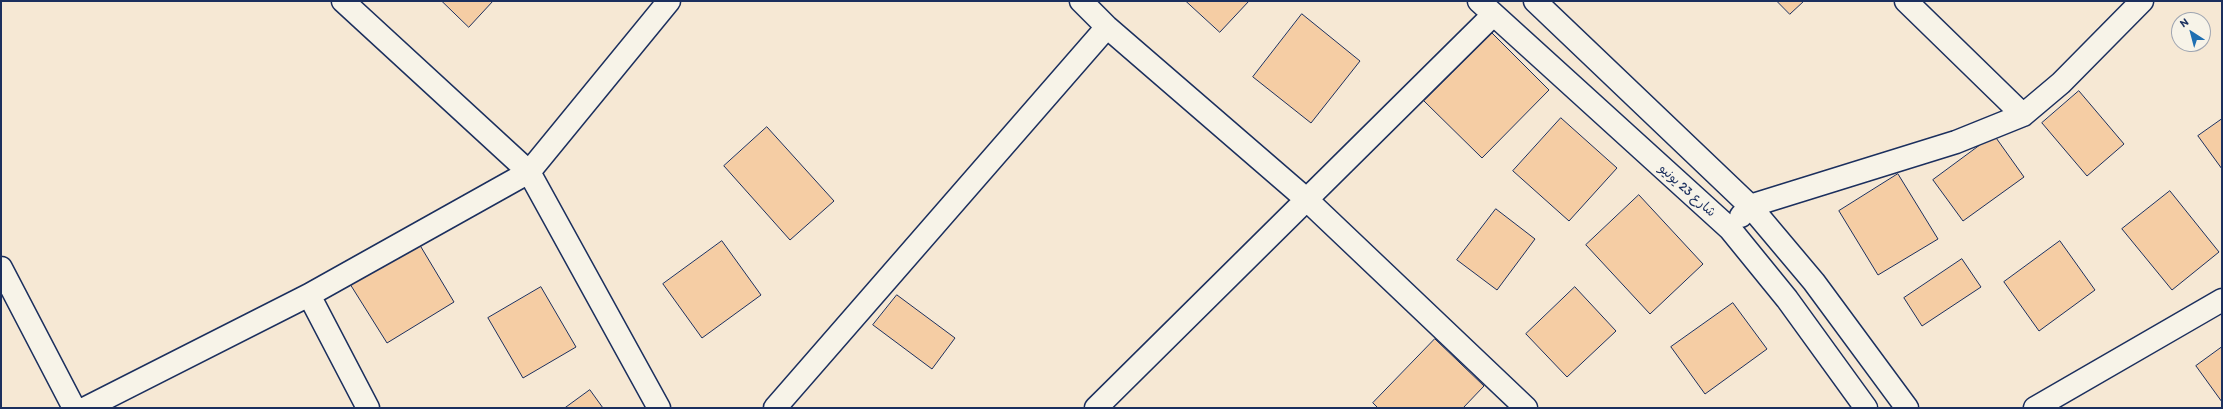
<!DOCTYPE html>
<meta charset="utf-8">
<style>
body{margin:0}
#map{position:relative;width:2223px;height:409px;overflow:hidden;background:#f6e8d4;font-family:Itim,sans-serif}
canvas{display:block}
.frame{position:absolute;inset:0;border:2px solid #1b2f5e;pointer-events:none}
.north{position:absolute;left:2171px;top:12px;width:40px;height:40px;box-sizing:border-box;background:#f7f3e8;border:1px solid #9fa5b1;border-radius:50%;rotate:324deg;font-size:11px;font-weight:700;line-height:16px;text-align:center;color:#1b2f5e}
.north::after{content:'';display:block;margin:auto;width:14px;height:18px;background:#1f6fb2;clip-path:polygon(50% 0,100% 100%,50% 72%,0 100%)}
</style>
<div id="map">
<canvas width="2223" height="409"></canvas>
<div class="frame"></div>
<div class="north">N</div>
</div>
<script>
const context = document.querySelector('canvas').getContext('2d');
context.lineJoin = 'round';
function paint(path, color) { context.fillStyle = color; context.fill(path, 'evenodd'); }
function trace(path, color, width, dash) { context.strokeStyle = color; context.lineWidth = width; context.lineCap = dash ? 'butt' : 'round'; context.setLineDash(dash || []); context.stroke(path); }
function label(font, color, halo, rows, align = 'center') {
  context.font = font + ' Itim,"Playpen Sans Arabic",sans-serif'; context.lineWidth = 3; context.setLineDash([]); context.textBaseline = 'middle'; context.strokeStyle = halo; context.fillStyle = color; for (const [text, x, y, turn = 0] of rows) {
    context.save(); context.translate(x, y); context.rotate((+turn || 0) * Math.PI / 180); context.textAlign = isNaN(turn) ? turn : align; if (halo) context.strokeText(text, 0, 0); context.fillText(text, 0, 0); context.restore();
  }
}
const building = new Path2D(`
 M442,1H493L469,27Z
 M1186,1H1249L1220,32Z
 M1777,1H1804L1790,14Z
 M1302,14L1360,61L1311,123L1253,77Z
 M1492,33L1549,90L1482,158L1424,101Z
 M2079,91L2124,144L2087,176L2042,123Z
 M1561,118L1617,168L1569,221L1513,171Z
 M2222,119V169L2198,136Z
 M767,127L834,201L790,240L724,166Z
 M1994,135L2024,177L1963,221L1933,180Z
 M1898,174L1938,239L1878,275L1839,211Z
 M2170,191L2219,252L2172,290L2122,229Z
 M1639,195L1703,264L1650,314L1586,245Z
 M1496,209L1535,239L1497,290L1457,260Z
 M722,241L761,295L702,338L663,284Z
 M2060,241L2095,290L2039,331L2004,282Z
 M418,242L454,302L387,343L350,284Z
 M1962,259L1981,287L1922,326L1904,298Z
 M541,287L576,347L523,378L488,318Z
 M1575,287L1616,331L1567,377L1526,334Z
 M897,295L955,338L932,369L873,325Z
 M1733,303L1767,349L1705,394L1671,347Z
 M1435,339L1484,386L1463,408H1378L1373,403Z
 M2222,347V402L2196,366Z
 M590,390L603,408H565Z`);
const minor = new Path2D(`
 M343,1L529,172L659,408
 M1081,1L1107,27L1306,199L1526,408
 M1479,1L1730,229L1787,299L1866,408
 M1535,1L1750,206L1814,282L1907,408
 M1906,1L2023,115
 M1741,216L1750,206L1956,142L2023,115L2061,83L2142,1
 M1,268L74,408
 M309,295L368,408
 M86,408L309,295L529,172L669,1
 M775,408L1107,27
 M1096,408L1493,15
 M2035,408L2222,300`);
const streetNames = [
 ["شارع 23 يونيو",1687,191,42]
];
paint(building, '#f5cda4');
trace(building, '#1b2f5e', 1);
trace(minor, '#1b2f5e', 25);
trace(minor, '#f7f3e8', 22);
label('13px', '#1b2f5e', '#f7f3e8', streetNames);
</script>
